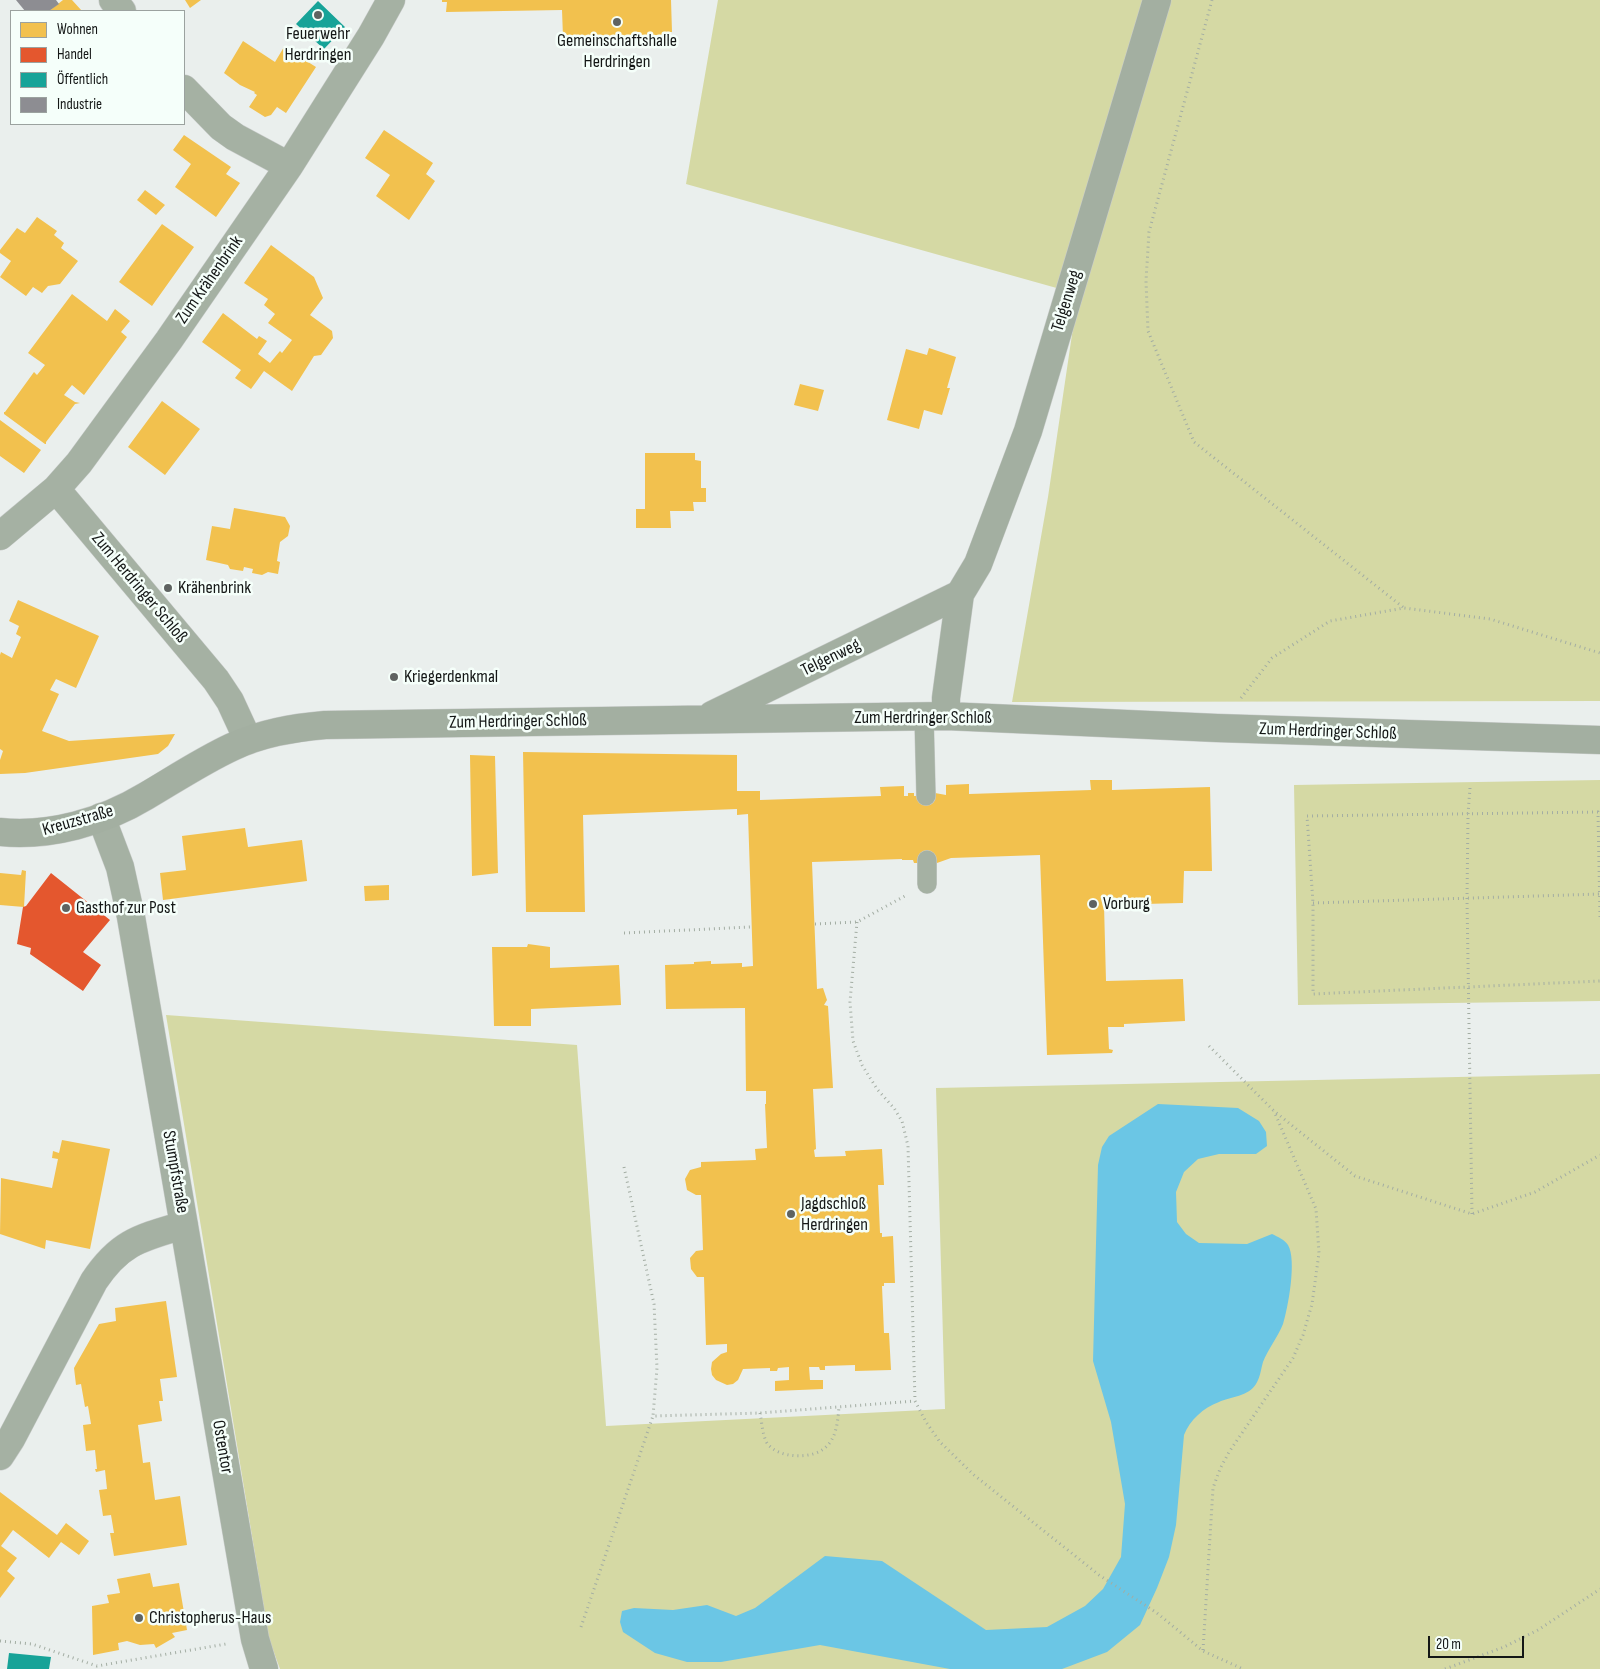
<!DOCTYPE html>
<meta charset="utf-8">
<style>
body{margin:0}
#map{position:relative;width:1600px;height:1669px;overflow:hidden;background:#eaefed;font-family:"Sofia Sans Condensed",sans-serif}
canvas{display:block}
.legend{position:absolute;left:10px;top:10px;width:175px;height:115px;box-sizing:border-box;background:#f5fffa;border:1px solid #9ba29f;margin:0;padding:6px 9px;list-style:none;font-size:15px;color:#141716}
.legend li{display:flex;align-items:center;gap:10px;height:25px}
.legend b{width:25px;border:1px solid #9ba29f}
.scale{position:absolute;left:1428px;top:1636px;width:96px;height:22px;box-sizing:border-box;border:2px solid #141716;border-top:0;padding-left:6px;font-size:15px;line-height:18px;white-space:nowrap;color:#141716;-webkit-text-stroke:4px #f5fffa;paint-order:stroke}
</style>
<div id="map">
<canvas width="1600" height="1669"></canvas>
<ul class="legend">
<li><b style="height:14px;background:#f2c14e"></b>Wohnen</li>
<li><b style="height:14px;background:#e4572e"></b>Handel</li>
<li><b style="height:14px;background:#17a398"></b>Öffentlich</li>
<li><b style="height:14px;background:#8d8d92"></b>Industrie</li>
</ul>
<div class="scale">20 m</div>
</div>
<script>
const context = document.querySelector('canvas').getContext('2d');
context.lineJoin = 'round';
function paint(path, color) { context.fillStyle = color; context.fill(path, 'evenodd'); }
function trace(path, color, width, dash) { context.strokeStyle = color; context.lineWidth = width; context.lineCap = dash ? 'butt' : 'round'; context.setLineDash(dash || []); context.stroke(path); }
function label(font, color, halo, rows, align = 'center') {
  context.font = font + ' "Sofia Sans Condensed",sans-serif'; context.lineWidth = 5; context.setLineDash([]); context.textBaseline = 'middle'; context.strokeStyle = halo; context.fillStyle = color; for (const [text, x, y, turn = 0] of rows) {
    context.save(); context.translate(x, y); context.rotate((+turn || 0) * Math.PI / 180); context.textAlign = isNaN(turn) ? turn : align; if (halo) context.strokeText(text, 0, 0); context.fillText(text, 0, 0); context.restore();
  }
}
const green = new Path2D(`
 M718,0H1600V701L1012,702L1048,497L1078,294L686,184Z
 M1600,780V1001L1298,1005L1294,785Z
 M166,1015L577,1045L606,1426L945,1409L936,1088L1600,1074V1669H280L269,1639Z`);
const water = new Path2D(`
 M1158,1104L1238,1108L1259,1121L1266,1132L1267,1146L1256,1154H1219L1198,1159L1184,1172L1176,1192L1177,1222L1186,1234L1199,1243L1247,1244L1272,1234C1278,1237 1284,1239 1288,1245C1297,1260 1288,1308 1283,1324C1278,1337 1268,1349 1263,1362C1261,1369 1260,1378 1256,1384C1249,1396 1230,1397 1219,1402C1203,1408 1190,1420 1184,1435L1176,1525L1169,1557L1157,1588L1140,1625L1107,1652L1062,1669H950L820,1645L721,1662H687L655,1653L623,1632L620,1622L622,1611L634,1608L673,1610L707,1605L736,1616L755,1608L825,1556L882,1561L986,1630L1047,1627L1085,1606L1103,1589L1121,1557L1125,1504L1111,1422L1093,1361L1098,1165L1102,1147L1109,1136Z`);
const homes = new Path2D(`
 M63,0H72L82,11H49Z
 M185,0H201L190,8Z
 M442,0H671L672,32H663V48H661V35L563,37L562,10L446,12L447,2H442Z
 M243,41L275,62L284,47L316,67L286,113L277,107L271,115L265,117L249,107L257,95L254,93L255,92L240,85L224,73Z
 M384,130L433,163L426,174L435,181L409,220L376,196L390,175L365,158Z
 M184,135L231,167L226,174L240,183L216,217L175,187L191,164L173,150Z
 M145,190L165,205L156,215L137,200Z
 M37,217L57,231L54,235L64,243L61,248L78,261L60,284L48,286L42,293L33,287L26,296L0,277L11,261L0,253V250L17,228L25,233Z
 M162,224L194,247L152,306L119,282Z
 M271,245L314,277L323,298L310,315L332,331L333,338L321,355L314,356L292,391L264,371L251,389L235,378L241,370L202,342L223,313L257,339L259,336L267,341L258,354L270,363L280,351L282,353L292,340L268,323L275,314L264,305L268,299L244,283Z
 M72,294L107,321L115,309L130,321L121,332L127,337L84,395L72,385L64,395L75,402L80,403L75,404L46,442V444H45L4,414V412H5L34,372L37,375L45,365L28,353Z
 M929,348L956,357L947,388H950L942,415L924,410L919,429L887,420L906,349L927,355Z
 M800,384L824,390L818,411L794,405Z
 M162,401L200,429L165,475L128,447Z
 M0,420L41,450L24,473L0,456Z
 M645,453H695V460L701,461V488H706V502H693L694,511H670L671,528H636V509H645Z
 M234,508L285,517L290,526L288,536L280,542L277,561L280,562L278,574L268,572L262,575L252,573L253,569L244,567L243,571L230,569L228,565L206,560L212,526L230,529Z
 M18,600L99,636L76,688L56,679L50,690L59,694L42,731L69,741L175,734L168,746L158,754L25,773L0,774V760L3,751L0,749V655L1,652L12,658L21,637L16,634L19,626L9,621Z
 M523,752L737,755V791H760V800L881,796L880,787L904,786V796H908V793H914V796L935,795V793L946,795V785L969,784V794L1091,790L1090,780H1112V790L1210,787L1212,871H1184L1183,903L1104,905L1106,981L1183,979L1185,1021L1124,1024V1027H1108L1109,1049L1113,1050L1112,1053L1047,1055L1040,855L951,858L937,863L936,860H927L917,861V863H914L913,860H902V859L812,862L817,989L823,988L827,1000L824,1005L828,1006L833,1088L813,1089L816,1149L814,1150L815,1157L846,1156L845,1151L882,1149L884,1185H878L880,1233H882V1237L893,1236L895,1283H884V1286H882L884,1333H889L891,1370L855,1371V1365L825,1366V1370H820L819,1367H809L810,1380H823V1389L775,1391V1381L789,1380V1367L778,1368L777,1371H770V1368L743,1369L738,1380L733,1384L727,1385L716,1380L712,1375L711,1369L712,1362L721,1354L727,1352V1344L706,1345L704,1277H697L691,1269L690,1258L696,1251L703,1250L701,1195H696L687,1190L685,1179L690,1170L701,1167V1162L756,1160L755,1149L767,1148L765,1104H766V1091H746L745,1008L666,1009L665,965L694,964V962L711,961V964L742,963V967L753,966L748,814L737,815V809L583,815L585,912H526Z
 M470,755L495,756L498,873L472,876Z
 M245,828L248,847L302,840L307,881L163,900L160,873L186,870L182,836Z
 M22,870L26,871L24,907L0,905V873L21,875Z
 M389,885V900L365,901L364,886Z
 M528,944L550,947V968L619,965L621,1005L531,1009V1026H494L492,947H527Z
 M62,1140L110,1149L90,1249L46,1240L45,1249L0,1234L1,1178L52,1188L58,1159L52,1158L53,1151L59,1153Z
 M166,1301L177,1377L160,1379L163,1401H159L162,1421L138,1425L143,1463L150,1462L155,1500L180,1496L187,1545L114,1556L110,1533H114L111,1515L103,1516L99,1490L107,1489L105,1470L96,1472L95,1469H97L95,1450L86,1451L83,1425L91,1424L88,1406L85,1407L81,1384L76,1385L74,1368L99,1324L116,1321L115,1308Z
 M0,1492L57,1535L66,1523L89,1541L79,1555L61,1542L49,1558L13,1530L1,1546L17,1558L7,1571L15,1578L0,1598Z
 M150,1573L153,1587L179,1583L187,1630L172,1633L175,1637L156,1648L154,1644L140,1645L127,1641L118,1643L119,1650L93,1655L92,1606L109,1603L107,1595L120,1593L117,1579Z`);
const shops = new Path2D(`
 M51,873L110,920L83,952L101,965L83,991L30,954L31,948L17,944L23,907L26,906Z`);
const public = new Path2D(`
 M318,1L345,27L324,49L296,24Z
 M9,1653L51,1657L49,1669H7Z`);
const industry = new Path2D(`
 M16,0H56L59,4L49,11H25Z`);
const path = new Path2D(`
 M1212,0L1149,232L1146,281L1148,331L1194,442L1404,608
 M1241,698L1272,658L1330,621L1404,608L1490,619L1600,653
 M1470,788L1468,814L1467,899L1472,1214
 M1313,903L1600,894
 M1600,917L1598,812L1307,816L1313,903V994L1600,981
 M857,922L850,1002L853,1041L862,1065L877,1089L894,1108L902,1121L908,1146L915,1401L926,1422L940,1442L974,1475L1099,1575L1157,1613L1203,1651L1243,1669
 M815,924L857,922L905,896
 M624,933L751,927
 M1209,1046L1274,1111L1355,1176L1472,1214L1535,1192L1600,1155
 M624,1167L654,1304L657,1368L653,1416L760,1413L915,1401
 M760,1413C762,1422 762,1434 767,1443C778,1459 814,1460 827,1446C837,1436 838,1419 839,1406
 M581,1627L653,1416
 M0,1641L32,1644L97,1666L226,1644
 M1203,1650L1213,1488L1220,1469L1229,1452L1293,1358L1303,1335L1312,1304L1319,1253L1316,1209L1274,1111
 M1445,1669L1504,1647L1538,1630L1600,1589`);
const lane = new Path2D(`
 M924,716L926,796
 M927,884V860`);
const street = new Path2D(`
 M113,0L122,11
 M184,89L221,127L235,137L289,166
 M56,489L216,680L230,701L248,740
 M0,536L56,489L79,463L169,340L289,166L371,36L391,0
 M101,817L120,867L131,917L255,1639L264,1669
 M0,1456L11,1439L94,1281C120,1242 140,1238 184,1225`);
const secondary = new Path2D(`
 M712,715L960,594
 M946,716V698L960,594L978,564L1028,431L1157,0
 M0,832C50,837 103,822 146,796C175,779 202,761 232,747C262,733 292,728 325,725L946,716L1217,728L1600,740`);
const markers = [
 [318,15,5,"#5f6361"],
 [617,22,5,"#5f6361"],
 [168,588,5,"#5f6361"],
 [394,677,5,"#5f6361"],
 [1093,904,5,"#5f6361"],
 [66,908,5,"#5f6361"],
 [791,1214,5,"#5f6361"],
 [139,1618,5,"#5f6361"]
];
const poiNames = [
 ["Feuerwehr",318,34,"center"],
 ["Herdringen",318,55,"center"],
 ["Gemeinschaftshalle",617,41,"center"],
 ["Herdringen",617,62,"center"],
 ["Krähenbrink",178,588],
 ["Kriegerdenkmal",404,677],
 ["Vorburg",1103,904],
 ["Gasthof zur Post",76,908],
 ["Jagdschloß",801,1204],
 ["Herdringen",801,1225],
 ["Christopherus-Haus",149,1618]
];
const streetNames = [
 ["Zum Krähenbrink",210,280,-55],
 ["Telgenweg",1067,301,-73],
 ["Zum Herdringer Schloß",139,588,50],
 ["Telgenweg",831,658,-26],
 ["Zum Herdringer Schloß",923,718],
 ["Zum Herdringer Schloß",518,722,-1],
 ["Zum Herdringer Schloß",1328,732,2],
 ["Kreuzstraße",78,821,-16],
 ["Stumpfstraße",175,1172,80],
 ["Ostentor",222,1447,80]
];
paint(green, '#d5d9a4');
paint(water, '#6bc6e5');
paint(homes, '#f2c14e');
paint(shops, '#e4572e');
paint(public, '#17a398');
paint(industry, '#8d8d92');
trace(lane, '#c9cccb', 20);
trace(street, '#c9cccb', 29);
trace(secondary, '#c9cccb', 29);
trace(path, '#a3ada3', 3, [1, 4]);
trace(lane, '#a5b1a3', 19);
trace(street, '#a5b1a3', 28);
trace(secondary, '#a3afa1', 28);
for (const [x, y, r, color] of markers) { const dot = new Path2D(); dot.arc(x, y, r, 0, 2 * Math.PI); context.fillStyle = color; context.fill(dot); trace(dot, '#f5fffa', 2); }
label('18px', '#141716', '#f5fffa', poiNames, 'left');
label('18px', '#141716', '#f5fffa', streetNames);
</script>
